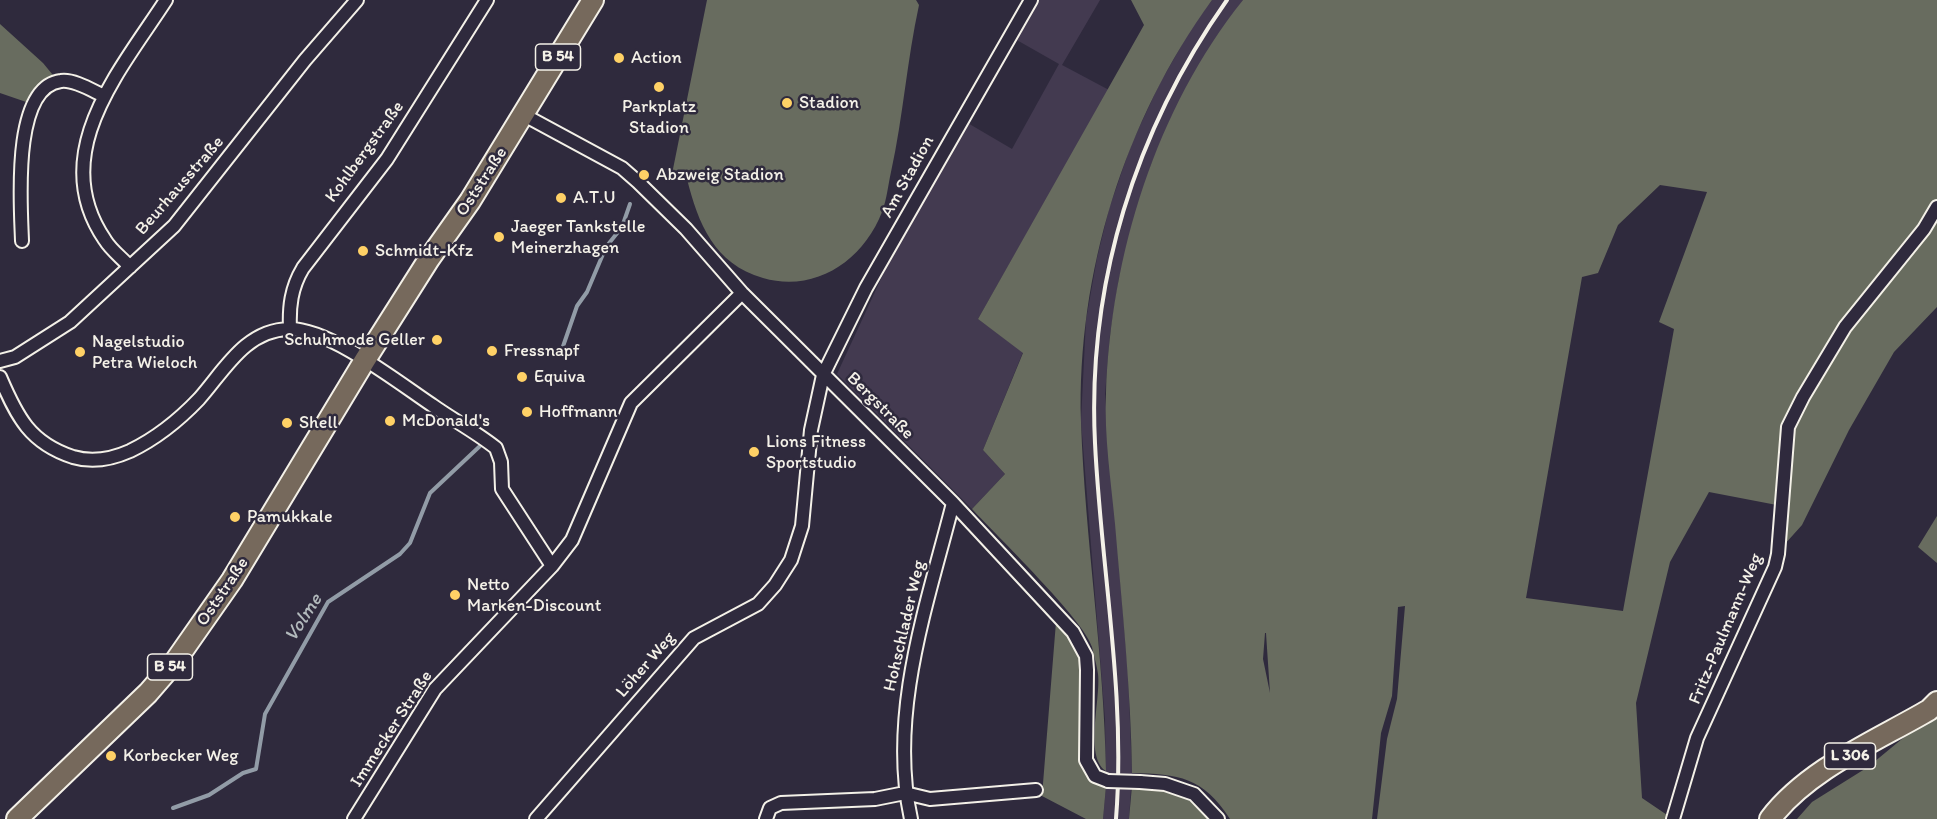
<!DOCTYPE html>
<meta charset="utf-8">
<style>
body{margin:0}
canvas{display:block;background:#2f2a3d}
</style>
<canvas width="1937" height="819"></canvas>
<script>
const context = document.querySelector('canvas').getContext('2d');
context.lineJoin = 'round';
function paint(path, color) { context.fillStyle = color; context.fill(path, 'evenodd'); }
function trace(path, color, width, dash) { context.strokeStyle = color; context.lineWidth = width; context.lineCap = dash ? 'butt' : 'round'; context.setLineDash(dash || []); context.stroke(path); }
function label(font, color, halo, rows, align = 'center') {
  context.font = font + ' Itim,sans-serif'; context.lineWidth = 5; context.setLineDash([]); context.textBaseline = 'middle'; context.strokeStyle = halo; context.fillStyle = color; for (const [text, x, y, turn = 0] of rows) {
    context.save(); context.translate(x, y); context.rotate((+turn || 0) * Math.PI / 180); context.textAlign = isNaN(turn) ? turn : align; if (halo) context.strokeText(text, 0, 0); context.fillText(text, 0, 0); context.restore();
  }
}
const built = new Path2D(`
 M1037,0H1100L1062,65L1109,90L978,319L1023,352L983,450L1005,474L972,509L837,374L899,240L966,122L1012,149L1059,64L1015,39Z
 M1212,0H1243L1206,55L1174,112L1151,165L1119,278L1110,335L1105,394L1128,673L1132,773L1129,819H1103L1106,786L1105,719L1081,421L1086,320L1097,258L1109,209L1131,145L1159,85L1192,27Z`);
const green = new Path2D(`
 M707,0H916L919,5C907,60 903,117 891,172C888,185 887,199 882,212C863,261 815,293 763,278C714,264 698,223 687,179L672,174Z
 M1131,0H1212C1124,121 1077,273 1081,422C1085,539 1104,654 1106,771C1084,757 1101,699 1098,674C1097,666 1094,656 1092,647C1085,621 995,534 972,509L1005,474L983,450L1023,353L978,319L1144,25Z
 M1243,0H1937V307L1894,352L1849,430L1802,525L1784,545L1782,506L1709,492L1670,562L1636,703L1642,798L1673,819H1377L1387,739L1397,699L1405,606L1398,607L1392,696L1381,733L1372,819H1230C1203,777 1179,774 1132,773C1131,690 1122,607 1115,524C1111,481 1104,436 1106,393C1111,254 1156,109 1243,0ZM1660,185L1707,192L1659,322L1674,329L1623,611L1526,598L1582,277L1598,273L1618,225ZM1265,633H1266L1270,693L1263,659Z
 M0,24L43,63L57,80L32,104L0,93Z
 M1937,516V563L1918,547Z
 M1056,622L1079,652L1084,671L1083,764C1086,776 1093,783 1106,786L1103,819H1086L1042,796Z
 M1937,710V819H1797L1812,802L1868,767Z
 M1132,786C1163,788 1190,793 1210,819H1129Z`);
const stream = new Path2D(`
 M560,355L577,306L587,292L606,247L622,227L630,204
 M173,808L209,795L243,773L256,769L265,714L328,602L400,554L410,543L430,493L480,446`);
const street = new Path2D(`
 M524,115L622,168L638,182L686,229L742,293L953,503L1073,632L1086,656L1087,670L1086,760L1095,776L1108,781
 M22,241C21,207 11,87 61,81C74,79 93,91 104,96
 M130,267C122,258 111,250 105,240C46,154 120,71 166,0
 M290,329C289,307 291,288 303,268L387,159L487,0
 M0,361L15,357L70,322L174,226L305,60L357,0
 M0,377C17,417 30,443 73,457C93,463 112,459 130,451C157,438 179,420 199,399C224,371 245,330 289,329C329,328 399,383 432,405C453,420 476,432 496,448L501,462L502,489L552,566
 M1140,782L1165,784L1194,794L1218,819
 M354,819L435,689L552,566L572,540L631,403L742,293
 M536,819L694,638L758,604L775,585L791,560L802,526L811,430L823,375L866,288L1031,0
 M766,819L770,808L781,803L875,799L905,793L930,799L1036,790
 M911,819C888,714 927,605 953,503
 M1673,819L1697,738L1775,567L1778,554L1788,427L1803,397L1845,327L1924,229L1937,207`);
const primary = new Path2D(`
 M17,819L148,693L174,663L232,580L365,360L429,259L470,201L593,0
 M1770,819C1808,769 1876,741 1929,710L1937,702`);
const rail = new Path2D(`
 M1116,819C1126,693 1101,569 1095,443C1087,284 1135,130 1227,0`);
const streetBridge = new Path2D(`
 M1108,781L1140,782`);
const markers = [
 [619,58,6,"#ffd166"],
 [659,87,6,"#ffd166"],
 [787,103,6,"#ffd166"],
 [644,175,6,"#ffd166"],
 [561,198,6,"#ffd166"],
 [499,237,6,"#ffd166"],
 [363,251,6,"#ffd166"],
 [437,340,6,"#ffd166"],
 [492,351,6,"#ffd166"],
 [80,352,6,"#ffd166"],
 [522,377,6,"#ffd166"],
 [527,412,6,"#ffd166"],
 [390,421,6,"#ffd166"],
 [287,423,6,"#ffd166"],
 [754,452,6,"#ffd166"],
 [235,517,6,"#ffd166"],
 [455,595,6,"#ffd166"],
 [111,756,6,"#ffd166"]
];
const shields = [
 [558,57,45],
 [170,667,45],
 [1850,756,51]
];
const shieldNames = [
 ["B 54",558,57],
 ["B 54",170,667],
 ["L 306",1850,756]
];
const poiNames = [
 ["Action",631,58],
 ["Stadion",799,103],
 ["Parkplatz",659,107,"center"],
 ["Stadion",659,128,"center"],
 ["Abzweig Stadion",656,175],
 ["A.T.U",573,198],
 ["Jaeger Tankstelle",511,227],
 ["Meinerzhagen",511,248],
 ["Schmidt-Kfz",375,251],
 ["Schuhmode Geller",425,340,"right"],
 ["Nagelstudio",92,342],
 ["Petra Wieloch",92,363],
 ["Fressnapf",504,351],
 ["Equiva",534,377],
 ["Hoffmann",539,412],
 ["McDonald's",402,421],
 ["Shell",299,423],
 ["Lions Fitness",766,442],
 ["Sportstudio",766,463],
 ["Pamukkale",247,517],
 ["Netto",467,585],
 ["Marken-Discount",467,606],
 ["Korbecker Weg",123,756]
];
const streetNames = [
 ["Kohlbergstraße",365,152,-54],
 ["Am Stadion",908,177,-61],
 ["Oststraße",482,182,-57],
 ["Beurhausstraße",180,186,-49],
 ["Bergstraße",880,406,45],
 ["Oststraße",223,592,-56],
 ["Hohschlader Weg",905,626,-77],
 ["Fritz-Paulmann-Weg",1726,629,-67],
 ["Löher Weg",646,665,-49],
 ["Immecker Straße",392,729,-57]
];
const waterNames = [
 ["Volme",304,618,-57]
];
paint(built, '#433a50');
paint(green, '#686c5f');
trace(stream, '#929ca7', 4);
trace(street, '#f4f1e8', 16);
trace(primary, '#f4f1e8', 24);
trace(street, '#2f2a3d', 12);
trace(primary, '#76695c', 20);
trace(rail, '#f4f1e8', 4);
trace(streetBridge, '#f4f1e8', 16, []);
trace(streetBridge, '#2f2a3d', 12);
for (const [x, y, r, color] of markers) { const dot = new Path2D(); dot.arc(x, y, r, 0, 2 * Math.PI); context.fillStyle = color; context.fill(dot); trace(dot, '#2f2a3d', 2); }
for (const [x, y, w] of shields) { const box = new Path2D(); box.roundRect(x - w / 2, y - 13, w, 26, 4.5); context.fillStyle = '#2f2a3d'; context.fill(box); trace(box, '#f4f1e8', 1.5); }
label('bold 16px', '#f4f1e8', null, shieldNames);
label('18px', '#f4f1e8', '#2f2a3d', poiNames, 'left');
label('18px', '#f4f1e8', '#2f2a3d', streetNames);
label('italic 20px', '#b2b9bc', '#2f2a3d', waterNames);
</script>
